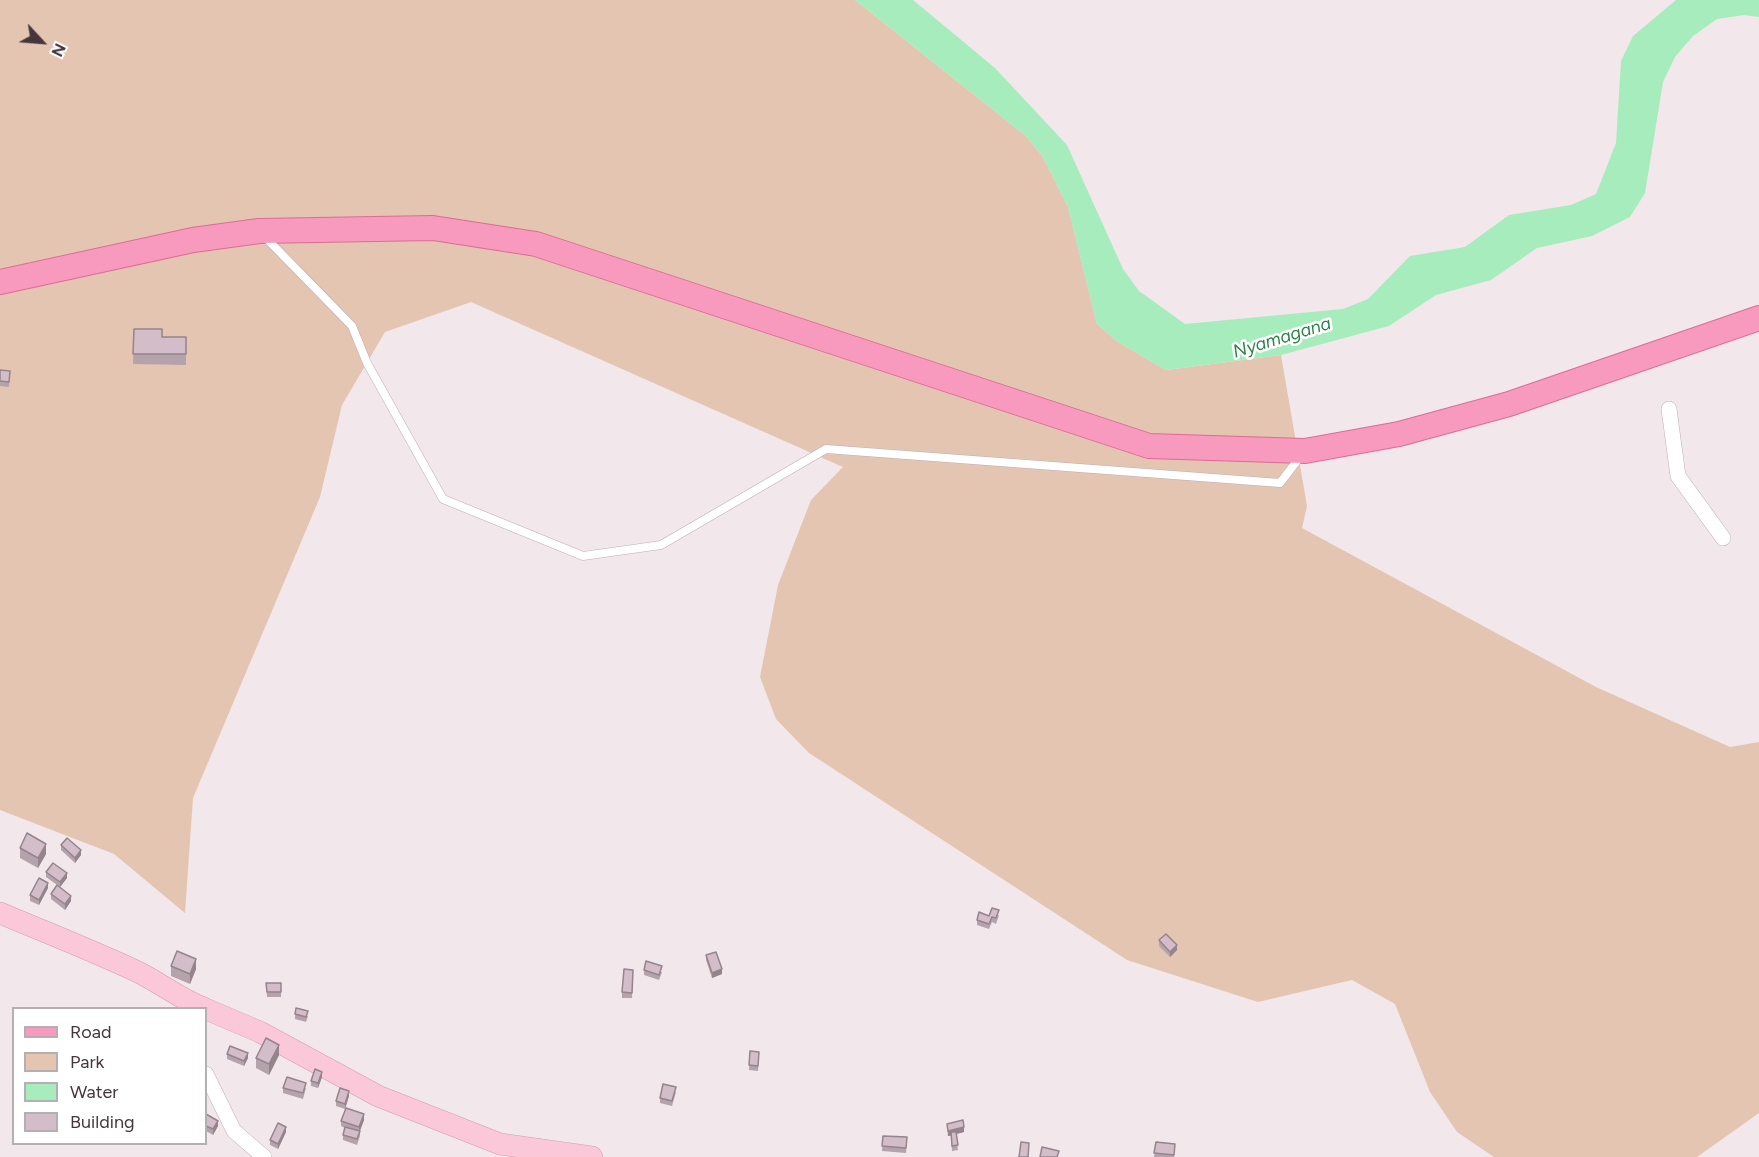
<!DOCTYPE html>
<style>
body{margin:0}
#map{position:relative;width:1759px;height:1157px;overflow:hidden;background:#f2e7eb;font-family:Figtree,sans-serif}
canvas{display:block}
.legend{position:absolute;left:12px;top:1007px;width:195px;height:138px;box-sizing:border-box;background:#fff;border:2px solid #b5afb1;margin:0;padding:8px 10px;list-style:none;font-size:18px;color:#45363d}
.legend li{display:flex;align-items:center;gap:12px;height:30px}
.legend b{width:30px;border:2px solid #b5afb1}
.north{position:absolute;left:12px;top:12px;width:60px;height:60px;-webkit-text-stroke:4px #fff;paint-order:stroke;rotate:116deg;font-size:16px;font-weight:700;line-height:24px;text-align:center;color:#45363d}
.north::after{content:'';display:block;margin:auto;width:21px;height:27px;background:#45363d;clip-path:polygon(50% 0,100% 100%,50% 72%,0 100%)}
</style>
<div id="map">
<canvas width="1759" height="1157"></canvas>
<ul class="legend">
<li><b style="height:8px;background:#f89abd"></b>Road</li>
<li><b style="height:16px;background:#e4c5b2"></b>Park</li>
<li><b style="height:16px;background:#a7ecbd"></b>Water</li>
<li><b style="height:16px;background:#d3bdc8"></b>Building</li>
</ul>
<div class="north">N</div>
</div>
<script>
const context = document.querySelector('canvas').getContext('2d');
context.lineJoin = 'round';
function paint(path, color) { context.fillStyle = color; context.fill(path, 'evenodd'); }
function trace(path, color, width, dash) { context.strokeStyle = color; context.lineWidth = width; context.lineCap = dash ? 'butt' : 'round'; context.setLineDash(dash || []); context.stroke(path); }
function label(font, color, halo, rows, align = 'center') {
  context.font = font + ' Figtree,sans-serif'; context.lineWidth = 5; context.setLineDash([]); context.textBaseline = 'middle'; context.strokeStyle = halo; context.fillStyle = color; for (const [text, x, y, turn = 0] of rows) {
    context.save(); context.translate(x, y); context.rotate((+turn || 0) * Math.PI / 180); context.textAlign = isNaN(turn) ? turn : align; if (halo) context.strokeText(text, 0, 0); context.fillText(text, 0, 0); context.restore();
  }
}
const green = new Path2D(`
 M0,0H855L1026,136L1043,157L1068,207L1097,324L1118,342L1166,370L1281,355L1307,506L1302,528L1596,687L1730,747L1759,742V1113L1697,1157H1494L1457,1132L1430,1092L1395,1004L1352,980L1258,1002L1127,960L809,753L776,719L760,677L778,585L811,500L843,467L471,302L385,332L342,405L320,497L193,798L185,913L114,854L0,810Z`);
const water = new Path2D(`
 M855,0H913L995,68L1067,145L1123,269L1139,291L1185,324L1343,309L1368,299L1410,256L1465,247L1509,215L1571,205L1596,194L1616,143L1621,61L1633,36L1676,0H1759V17L1744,15L1717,19L1693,36L1675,57L1663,82L1645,193L1630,217L1592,236L1537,248L1491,280L1436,295L1389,326L1281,355L1166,370L1118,342L1097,324L1068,207L1043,157L1026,136Z`);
const lane = new Path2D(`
 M265,237L352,326L367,363L443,499L583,556L661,545L826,449L1280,483L1300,457`);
const street = new Path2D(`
 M1669,409L1678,476L1723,538
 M206,1074L234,1131L264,1157`);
const secondary = new Path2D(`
 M0,913C45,932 91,950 136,971C159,982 180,999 204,1008
 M206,1009L260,1032L378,1096L500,1144L592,1157`);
const primary = new Path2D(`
 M0,282L193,240L259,231L433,228L536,244L1149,446L1305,451L1399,434L1509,404L1759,318`);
const wall = new Path2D(`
 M134,329L162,337H186V365L133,364Z
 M0,370L10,371L9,387L0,386Z
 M61,845L81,855L75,863L61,850Z
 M20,848L46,854L38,868L20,858Z
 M46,872L67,878L60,887L46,877Z
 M48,888L39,905L30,901V895Z
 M51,894L71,901L65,910L51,899Z
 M999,915L996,924L992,922L989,929L977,925V920L989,916Z
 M1159,940L1177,950L1170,957L1159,946Z
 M706,955L722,974L712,978L706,960Z
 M171,966L196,969L190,984L171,976Z
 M633,970L632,998H622V992Z
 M644,970L662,972L659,980L644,975Z
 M266,983H281V997H267Z
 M295,1014L308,1016L306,1022L295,1019Z
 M750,1051L759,1052L758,1071L749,1070Z
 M227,1054L248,1058L244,1066L227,1059Z
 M279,1055L269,1075L256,1068V1058Z
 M322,1077L318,1088L311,1086V1081Z
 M283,1088H306L303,1099L283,1093Z
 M676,1092L672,1106L660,1103V1098Z
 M349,1096L345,1109L336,1106V1101Z
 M206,1114L218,1126L213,1135L206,1131Z
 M364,1120L360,1131V1136L357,1145L343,1140V1135L345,1128L341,1126V1121Z
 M947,1124L964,1132L956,1134L958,1150L952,1151L951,1136H948Z
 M286,1132L278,1149L270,1145V1140Z
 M883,1136L907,1137L906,1153L882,1151Z
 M1156,1142L1175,1149L1174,1157H1154Z`);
const shadedWall = new Path2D(`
 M46,844V854L38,868V858Z
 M81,850V855L75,863V858Z
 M67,873V878L60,887V882Z
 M48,883V888L39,905V900Z
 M71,896V901L65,910V904Z
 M1177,945V950L1170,957V952Z
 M196,959V969L190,984V974Z
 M722,969V974L712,978V973Z
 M279,1045V1055L269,1075V1064Z
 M248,1053V1058L244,1066V1061Z
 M322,1072V1077L318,1088V1083Z
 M349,1091V1096L345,1109V1104Z
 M364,1114V1120L359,1133V1127Z
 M218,1121V1126L213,1135V1129Z
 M286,1127V1132L278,1149V1144Z
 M964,1127V1132L948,1136V1131Z`);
const building = new Path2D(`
 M134,329H162V337H186V354H133Z
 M0,370L10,371L9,382L0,381Z
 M27,833L46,844L38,858L20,848Z
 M67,838L81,850L75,858L61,845Z
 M53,863L67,873L60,882L46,872Z
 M39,878L48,883L39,900L30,895Z
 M57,885L71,896L65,904L51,894Z
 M992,908L999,910L996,918L992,917L989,924L977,920L979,912L989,916Z
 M1166,934L1177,945L1170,952L1159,940Z
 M177,951L196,959L190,974L171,966Z
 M716,952L722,969L712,973L706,955Z
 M646,961L662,966L659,975L644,970Z
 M624,969L633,970L632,993L622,992Z
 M266,983H281V992H267Z
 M296,1008L308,1011L306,1017L295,1014Z
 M266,1038L279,1045L269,1064L256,1058Z
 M230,1046L248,1053L244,1061L227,1054Z
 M750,1051L759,1052L758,1066L749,1065Z
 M315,1069L322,1072L318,1083L311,1081Z
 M287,1077L306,1083L303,1093L283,1088Z
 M663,1084L676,1087L672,1101L660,1098Z
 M340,1088L349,1091L345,1104L336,1101Z
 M346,1108L364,1114L359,1127L341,1121Z
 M206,1114L218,1121L213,1129L206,1126Z
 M963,1120L964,1127L948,1131L947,1124Z
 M278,1123L286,1127L278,1144L270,1140Z
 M345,1127L360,1131L357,1139L343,1135Z
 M951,1132H956L958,1145L952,1146Z
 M883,1136L907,1137L906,1148L882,1146Z
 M1021,1142L1029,1143L1028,1157H1019Z
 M1156,1142L1175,1144L1174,1155L1154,1153Z
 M1042,1147L1059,1151L1057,1157H1040Z`);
const waterNames = [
 ["Nyamagana",1282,338,-17]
];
paint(green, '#e4c5b2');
paint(water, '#a7ecbd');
trace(lane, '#c0adb6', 9);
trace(street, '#c0adb6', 16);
trace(secondary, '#d39caf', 22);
trace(primary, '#dc6b96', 26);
trace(lane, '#fff', 8);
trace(street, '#fff', 15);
trace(secondary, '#fbc8d9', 21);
trace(primary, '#f89abd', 24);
paint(wall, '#b5a3ac');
paint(shadedWall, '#94848c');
paint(building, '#d3bdc8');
trace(building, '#94848c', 1.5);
label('italic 18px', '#2d844b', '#fff', waterNames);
</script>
